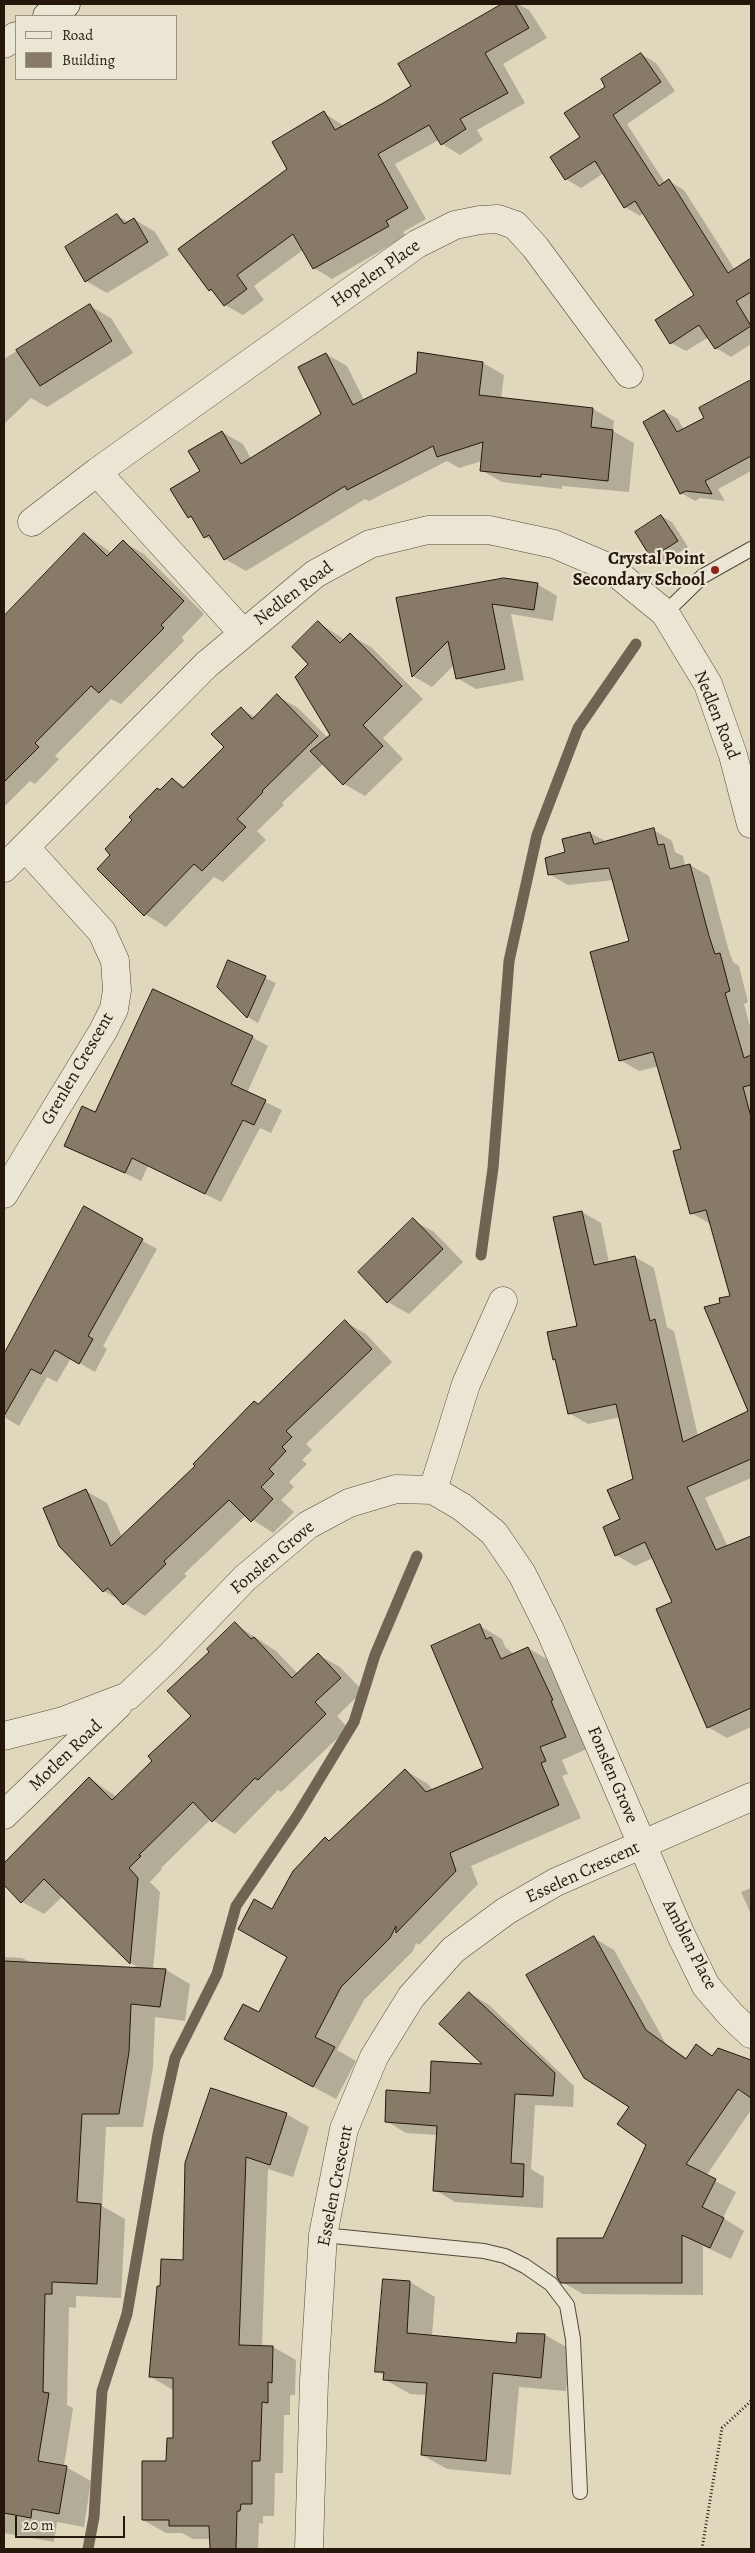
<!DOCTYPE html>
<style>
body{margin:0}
#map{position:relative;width:755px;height:2553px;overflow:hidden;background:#e0d8bd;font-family:Alegreya,serif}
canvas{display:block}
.frame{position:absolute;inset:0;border:5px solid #26170c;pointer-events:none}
.legend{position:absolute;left:15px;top:15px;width:162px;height:65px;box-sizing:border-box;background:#ebe6d4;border:1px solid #9c9384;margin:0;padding:6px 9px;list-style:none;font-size:15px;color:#26170c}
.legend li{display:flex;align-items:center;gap:10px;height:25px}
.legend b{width:25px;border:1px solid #9c9384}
.scale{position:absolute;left:15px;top:2516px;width:110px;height:22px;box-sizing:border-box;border:2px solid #26170c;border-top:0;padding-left:6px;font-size:15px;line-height:18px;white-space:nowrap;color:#26170c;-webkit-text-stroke:4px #ebe6d4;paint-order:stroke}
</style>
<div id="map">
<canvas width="755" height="2553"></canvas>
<div class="frame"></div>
<ul class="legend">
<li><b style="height:6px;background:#ebe6d4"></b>Road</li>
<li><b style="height:14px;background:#877b68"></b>Building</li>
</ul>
<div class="scale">20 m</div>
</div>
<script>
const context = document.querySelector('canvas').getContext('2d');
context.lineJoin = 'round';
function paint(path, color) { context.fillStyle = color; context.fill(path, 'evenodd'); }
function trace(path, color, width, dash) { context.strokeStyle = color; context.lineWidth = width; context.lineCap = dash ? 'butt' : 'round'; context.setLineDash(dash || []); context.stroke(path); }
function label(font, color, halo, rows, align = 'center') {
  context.font = font + ' Alegreya,serif'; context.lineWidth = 4.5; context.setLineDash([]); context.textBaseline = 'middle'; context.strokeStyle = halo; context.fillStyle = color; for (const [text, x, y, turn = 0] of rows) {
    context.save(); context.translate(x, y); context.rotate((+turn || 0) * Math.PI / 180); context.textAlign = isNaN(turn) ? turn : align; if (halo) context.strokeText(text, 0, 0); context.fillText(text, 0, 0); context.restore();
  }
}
const shadow = new Path2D(`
 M504,4H518L529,10L547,38L503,64L525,103L477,130L483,140L460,155L442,144L439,140L395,164L426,219L403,232L406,236L332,279L314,268L303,250L254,286L264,300L243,315L225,305L217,294L209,290L324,113L344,126L413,86L399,65Z
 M641,54L656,63L675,91L627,124L665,183L669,181L684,190L735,270L751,260V344L731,357L716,348L709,337L686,351L671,343L695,295L644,213L640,216L625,207L604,173L581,188L566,179L582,138L607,87Z
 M117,216L129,222L134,219L155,232L169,255L107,293L86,281L67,248Z
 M90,306L111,318L133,353L47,407L31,398L4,424V359Z
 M326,354L347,366L364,400L417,374L419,354L483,363L504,375L501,399L593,409L614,421L613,431L634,443L629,492L562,486V489L502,482L481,470L482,461L459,468L447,461L369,501L365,499L246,571L225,559L215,542L205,537L196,521L189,517L202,471L222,432L243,444L251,459L323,414Z
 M749,382L751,383V471L718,489L725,501L700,498L695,501L681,493L664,411L678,419L684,430L706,418Z
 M661,516L672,522L688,547L663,563L652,557L636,532Z
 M85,534L112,553L123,542L144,554L204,614L182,637L184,641L121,704L111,699L55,756L59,759L35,784L30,781L4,807V617Z
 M537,584L557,596L553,621L511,614L524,680L476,689L457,678L454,665L432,687L413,676L398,599Z
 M318,622L345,640L350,635L371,647L423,699L383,738L403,759L365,796L344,784L323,764L282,803L284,805L257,831L266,840L223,882L214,877L166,927L145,914L161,791L173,780L186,787L226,747L241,709L255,717L277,696L298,708L328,738L331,735L310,664Z
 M654,830L672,841L675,852L683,856L685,866L690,865L709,876L728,948L733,962L739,966L748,1002L744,1004L751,1030V1478L705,1498L728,1547L751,1537V1727L727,1738L708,1727L674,1603L653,1558L635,1566L616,1555L622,1519L634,1480L621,1417L588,1424L569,1413L557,1361L554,1359L579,1327L582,1212L601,1223L609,1263L635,1257L654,1268L667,1327L674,1331L698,1436L749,1412L722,1304L731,1297L711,1224L691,1213L683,1150L659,1066L639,1071L620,1060L630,942L613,880L568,885L549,874L567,853L590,833L607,842Z
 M229,962L276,983L258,1023L248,1017L218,987Z
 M252,1037L268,1046L247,1093L282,1110L271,1133L260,1128L221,1202L148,1166L141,1181L66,1145L95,1113Z
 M85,1208L157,1249L103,1346L107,1349L95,1372L71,1358L57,1382L47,1377L19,1426L4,1417V1355Z
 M413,1220L434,1232L463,1262L409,1314L388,1302L360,1272Z
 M345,1322L366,1334L392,1362L306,1444L312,1450L302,1460L307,1464L289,1482L294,1487L281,1500L294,1512L273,1533L246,1515L184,1574L187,1576L145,1616L104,1591L60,1545L86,1491L107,1503L122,1537Z
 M235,1624L276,1651L298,1674L318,1655L340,1667L363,1691L337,1716L348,1728L281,1792L278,1790L235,1834L211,1819L161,1868L162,1869L150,1882L160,1892L153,1970H166L190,1984L185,2021L155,2017L153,2067L143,2127H106L102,2206L125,2219L121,2298L76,2296V2308L69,2307L67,2405L73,2408L64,2466L91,2481L84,2527L57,2522L54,2542L4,2533V1957L22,1958L32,1963L140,1969L131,1963L63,1896L44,1914L22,1902L4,1883V1865L89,1778L117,1797L154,1761L192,1716L211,1652Z
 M480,1626L502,1639L505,1647L514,1654L528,1648L550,1661L587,1749L562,1760L568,1774L562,1776L581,1818L471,1866L478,1884L419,1945L416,1943L413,1951L364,2000L337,2050L356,2061L336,2099L248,2052L259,2014L289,1956L272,1911L326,1839L330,1841L406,1771L428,1784L433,1790L484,1768Z
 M751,1888V1914L741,1892Z
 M594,1938L614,1950L666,2044L688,2059L697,2046L714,2056L718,2049L751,2061V2110L706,2176L736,2192L723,2218L744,2231L731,2259L703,2246V2295L583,2294L562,2282L604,2239L648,2144L631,2106Z
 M469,1993L489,2005L574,2086L573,2107L535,2105L531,2169L544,2177L543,2208L455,2202L435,2190L437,2135L406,2133L386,2121L486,2065Z
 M286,2114L309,2127L293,2177L268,2169L262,2347H273L296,2360L295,2395H290V2415H284L283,2473H275L274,2516H263V2524L259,2523L258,2549H211V2539H193L182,2533H166L143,2520L174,2440L173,2390L151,2377L161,2288L184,2261L186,2164Z
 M384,2280L410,2282L435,2297L432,2336L517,2345L545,2335L570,2349L566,2391L519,2387L511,2475L447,2469L422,2455L427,2395L410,2394L384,2379L385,2376L377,2371Z`);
const stream = new Path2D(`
 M481,1255L493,1168L509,961L537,835L578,728L636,644
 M88,2549L94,2517L102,2391L127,2314L158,2134L175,2058L217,1974L236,1906L297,1816L354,1722L375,1655L417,1556`);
const building = new Path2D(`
 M502,4H515L529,28L485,53L508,93L460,119L466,129L441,145L429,125L378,154L408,208L386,221L389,226L313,269L293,234L237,275L247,289L224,306L211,289L209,291L178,249L287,169L272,142L324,111L335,130L385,102L411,86L398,64Z
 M641,53L661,82L613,115L659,186L669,179L728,273L751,258V292L736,301L751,326L715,349L699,325L670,344L655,320L694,295L635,201L624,208L595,161L565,180L550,157L580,137L564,113L605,87L601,79Z
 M117,214L124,224L134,218L148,242L85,282L65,247Z
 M90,304L112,341L40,386L16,350Z
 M418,352L483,362L479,395L593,408L591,427L613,430L608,481L541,474V477L480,471L483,442L437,457L433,446L347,490L345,486L224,560L209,535L204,538L191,516L188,518L170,489L200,471L188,451L222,431L241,464L321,414L298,367L326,353L353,405L416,373Z
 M751,380V456L705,481L712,494L686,491L680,494L643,422L664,410L677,432L704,418L699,408Z
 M661,515L678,541L651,558L635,532Z
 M84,533L107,556L123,540L184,601L161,625L164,628L99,693L91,686L35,743L39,747L4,782V616Z
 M504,578L538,583L534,610L492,604L505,669L456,679L448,641L412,677L396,598Z
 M318,621L340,643L350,633L402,686L363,725L383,746L343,785L310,751L330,735L295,677L308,664L292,647Z
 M277,694L318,736L262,791L263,792L237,819L246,827L202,871L194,864L144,916L97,869L110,855L105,849L132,820L129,817L157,788L160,790L172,778L183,788L224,747L211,734L241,707L252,719Z
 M654,828L658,845L664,844L670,869L690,864L709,936L715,954L720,953L730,991L725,993L744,1058L751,1055V1085L743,1087L751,1117V1459L687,1487L716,1550L751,1536V1708L707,1728L656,1609L672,1602L645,1542L615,1556L603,1527L620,1519L607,1490L633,1479L616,1404L568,1414L555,1359L553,1360L547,1332L577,1326L553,1217L582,1211L594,1265L635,1256L650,1321L655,1319L683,1442L748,1411L704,1307L720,1303L719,1298L730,1296L706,1210L690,1214L673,1151L681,1149L653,1052L619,1061L590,952L629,941L609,868L548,875L545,858L565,852L562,839L590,832L594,844Z
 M228,960L266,976L247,1018L217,987Z
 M153,989L253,1036L231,1084L266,1100L254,1125L243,1120L205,1194L132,1158L125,1173L64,1146L82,1106L95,1112Z
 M84,1206L143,1239L88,1336L93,1339L79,1364L55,1350L41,1374L31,1369L4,1416V1354Z
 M413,1218L443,1249L387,1303L358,1272Z
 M345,1320L372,1349L286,1431L292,1437L282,1447L286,1451L269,1469L274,1474L261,1487L273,1499L251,1522L229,1500L164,1561L166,1564L123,1605L108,1588L103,1592L59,1546L43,1508L86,1489L111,1546L195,1466L193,1464L254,1401L258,1404Z
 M235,1622L251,1639L254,1637L292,1678L318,1653L341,1678L315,1702L326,1714L258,1780L255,1778L212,1822L193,1802L139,1855L141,1856L129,1868L138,1878L130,1964L44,1879L21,1903L4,1885V1863L89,1777L112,1800L152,1761L148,1756L191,1716L167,1691L209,1652L207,1649Z
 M480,1624L486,1639L491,1637L501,1659L528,1647L553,1700L551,1701L566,1737L540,1747L546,1761L541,1763L559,1805L450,1853L456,1871L396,1933V1926L390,1938L341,1987L315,2037L335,2047L313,2087L224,2039L243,2004L259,2012L287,1957L238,1929L254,1899L272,1909L293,1871L325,1837L329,1841L405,1769L426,1792L483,1768L431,1646Z
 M594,1936L646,2030L686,2059L696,2044L712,2056L718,2048L751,2060V2098L738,2089L686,2164L716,2179L702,2207L724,2218L710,2248L682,2235V2283H561L557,2277V2238H603L646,2145L617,2124L629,2107L584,2078L526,1975Z
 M4,1961L166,1969L160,2007L131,2004L129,2052L119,2114H82L77,2202L101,2204L97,2284L52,2282V2294H45L43,2392L49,2393L38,2461L67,2466L59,2514L32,2509L31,2518L4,2513Z
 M469,1992L555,2073L553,2096L515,2094L511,2163L524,2164L523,2197L433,2191L437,2126L385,2122L386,2090L430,2093L431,2061L482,2064L439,2024Z
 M211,2088L287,2113L270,2165L246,2157L239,2345L273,2346L272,2383L268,2382V2403L262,2402L260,2461H252V2504H241L240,2511H237L236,2549H210L209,2526H169V2520H142V2461H166L167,2438H173V2378L149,2377L157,2286H160L161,2259L183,2260L185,2163Z
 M383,2279L410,2281L407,2333L516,2343L517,2333L545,2334L541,2378L493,2373L486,2461L421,2455L427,2383L383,2380L384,2372H375Z`);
const path = new Path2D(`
 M702,2549L722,2428L751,2401`);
const lane = new Path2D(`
 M665,613L703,576L751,549
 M323,2235L484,2251L505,2256L525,2266L551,2284L567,2305L573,2339L580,2492`);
const street = new Path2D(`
 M97,472L243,633
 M32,522L97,472L417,244L455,225L480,220L498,219L515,225L535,247L629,374
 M4,868L206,665L315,574L370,544L428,530H489L554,544L610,568L665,613L708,684L733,755L751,824
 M4,1194L103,1031L114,1009L117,990L115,961L102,932L25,847
 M433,1490L466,1384L503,1301
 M4,1736L63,1721L128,1696L167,1659L245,1578L308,1525L349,1503L396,1489L433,1490L462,1507L494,1533L522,1574L550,1630L681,1935L706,1986L731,2015L751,2034
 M4,1815L118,1705
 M309,2549L314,2380L323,2235L344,2129L374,2057L411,1997L453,1950L506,1911L556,1882L751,1797`);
const secondary = new Path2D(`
 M47,16L66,4
 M4,44L16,36`);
const markers = [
 [715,570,5,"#8f2418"]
];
const streetNames = [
 ["Hopelen Place",376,274,-35],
 ["Nedlen Road",294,594,-37],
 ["Nedlen Road",716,715,68],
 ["Grenlen Crescent",78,1069,-60],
 ["Fonslen Grove",273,1558,-40],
 ["Motlen Road",66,1756,-44],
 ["Fonslen Grove",612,1775,67],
 ["Esselen Crescent",583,1873,-25],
 ["Amblen Place",689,1945,63],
 ["Esselen Crescent",336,2186,-79]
];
const poiNames = [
 ["Crystal Point",705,560],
 ["Secondary School",705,581]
];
paint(shadow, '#0003');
trace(stream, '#706352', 11);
paint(building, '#877b68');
trace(building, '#26170c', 1);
trace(lane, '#544738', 16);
trace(street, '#544738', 29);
trace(secondary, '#26170c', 29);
trace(path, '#26170c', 3, [1, 2.5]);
trace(lane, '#ebe6d4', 14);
trace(street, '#ebe6d4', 28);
trace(secondary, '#ebe6d4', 28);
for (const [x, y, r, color] of markers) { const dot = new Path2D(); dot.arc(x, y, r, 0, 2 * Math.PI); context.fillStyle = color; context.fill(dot); trace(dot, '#ebe6d4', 2); }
label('18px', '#26170c', '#ebe6d4', streetNames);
label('bold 18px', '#26170c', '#ebe6d4', poiNames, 'right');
</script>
